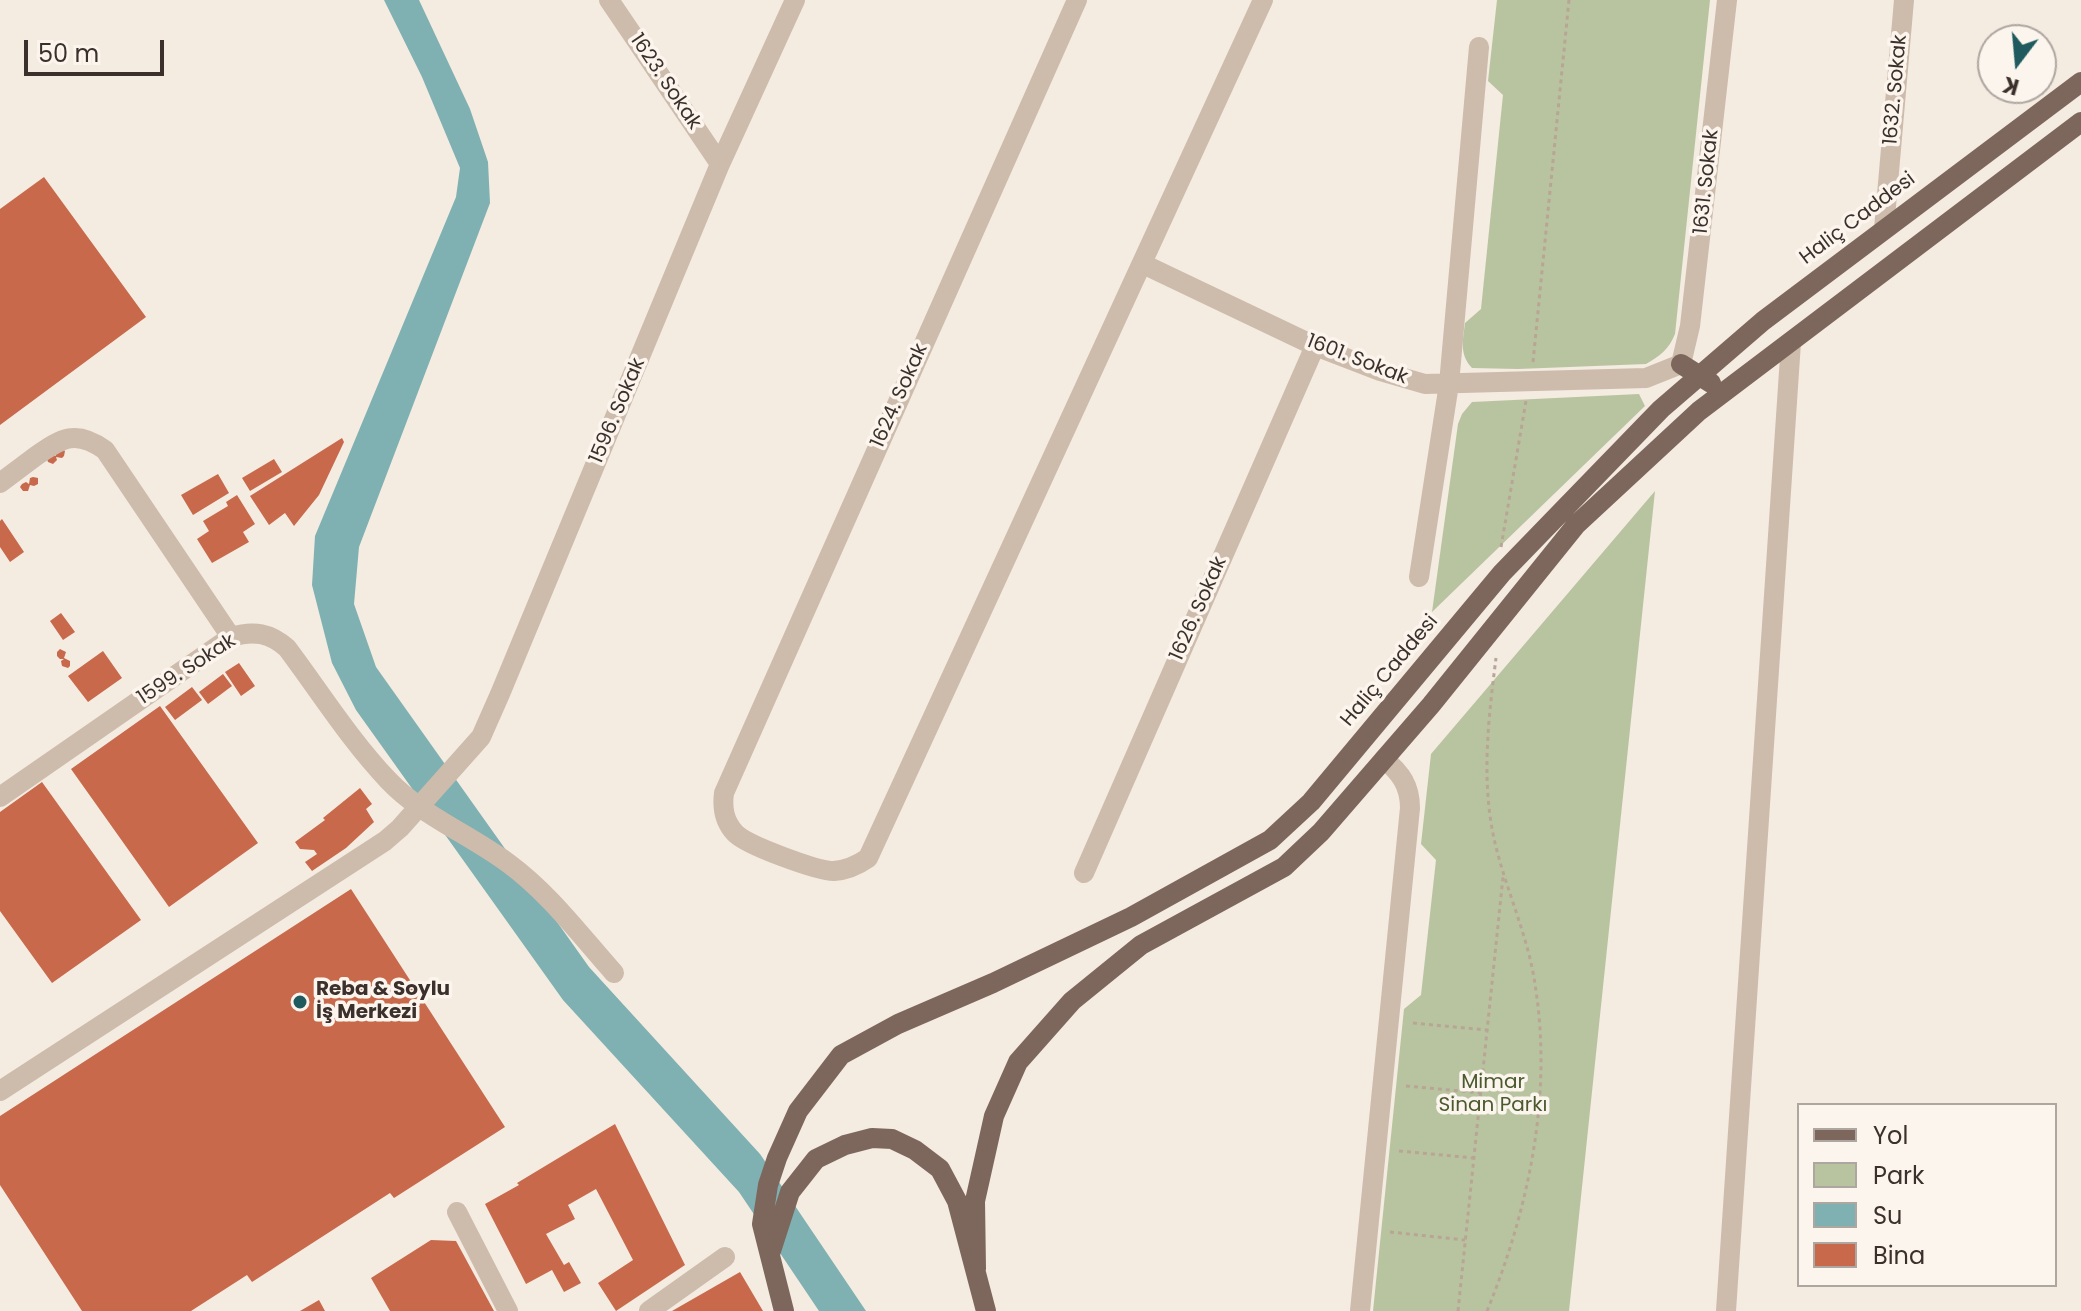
<!DOCTYPE html>
<meta charset="utf-8">
<style>
body{margin:0}
#map{position:relative;width:2081px;height:1311px;overflow:hidden;background:#f4ebe1;font-family:Poppins,sans-serif}
canvas{display:block}
.legend{position:absolute;left:1797px;top:1103px;width:260px;height:184px;box-sizing:border-box;background:#fbf5ee;border:2px solid #aea6a0;margin:0;padding:10px 14px;list-style:none;font-size:24px;color:#3b302b}
.legend li{display:flex;align-items:center;gap:16px;height:40px}
.legend b{width:40px;border:2px solid #aea6a0}
.north{position:absolute;left:1977px;top:24px;width:80px;height:80px;box-sizing:border-box;background:#fbf5ee;border:2px solid #aea6a0;border-radius:50%;rotate:196deg;font-size:22px;font-weight:700;line-height:32px;text-align:center;color:#3b302b}
.north::after{content:'';display:block;margin:auto;width:28px;height:36px;background:#1f5a5e;clip-path:polygon(50% 0,100% 100%,50% 72%,0 100%)}
.scale{position:absolute;left:24px;top:40px;width:140px;height:36px;box-sizing:border-box;border:4px solid #3b302b;border-top:0;padding-left:10px;font-size:24px;line-height:28px;white-space:nowrap;color:#3b302b;-webkit-text-stroke:6px #fbf5ee;paint-order:stroke}
</style>
<div id="map">
<canvas width="2081" height="1311"></canvas>
<ul class="legend">
<li><b style="height:10px;background:#7d675c"></b>Yol</li>
<li><b style="height:22px;background:#b8c4a0"></b>Park</li>
<li><b style="height:22px;background:#7fb0b2"></b>Su</li>
<li><b style="height:22px;background:#c8694b"></b>Bina</li>
</ul>
<div class="north">K</div>
<div class="scale">50 m</div>
</div>
<script>
const context = document.querySelector('canvas').getContext('2d');
context.lineJoin = 'round';
function paint(path, color) { context.fillStyle = color; context.fill(path, 'evenodd'); }
function trace(path, color, width, dash) { context.strokeStyle = color; context.lineWidth = width; context.lineCap = dash ? 'butt' : 'round'; context.setLineDash(dash || []); context.stroke(path); }
function label(font, color, halo, rows, align = 'center') {
  context.font = font + ' Poppins,sans-serif'; context.lineWidth = 7; context.setLineDash([]); context.textBaseline = 'middle'; context.strokeStyle = halo; context.fillStyle = color; for (const [text, x, y, turn = 0] of rows) {
    context.save(); context.translate(x, y); context.rotate((+turn || 0) * Math.PI / 180); context.textAlign = isNaN(turn) ? turn : align; if (halo) context.strokeText(text, 0, 0); context.fillText(text, 0, 0); context.restore();
  }
}
const green = new Path2D(`
 M1497,0H1710L1675,334C1669,349 1660,356 1646,364L1518,369L1472,368C1459,354 1463,340 1465,323L1481,309L1503,95L1488,81Z
 M1639,394L1645,406L1432,612L1458,424L1462,414L1472,402Z
 M1655,491L1569,1311H1373L1404,1009L1421,995L1436,860L1421,844L1431,754Z`);
const water = new Path2D(`
 M384,0H419L470,109L488,162L490,203L359,547L354,604L376,667L589,967L760,1154L866,1311H819L739,1192L563,1000L356,710L332,663L312,585L315,536L456,197L460,168L422,77Z`);
const building = new Path2D(`
 M44,177L146,317L0,425V209Z
 M342,438L344,442L319,495L294,526L285,513L269,525L250,496Z
 M62,449L65,451L64,456L62,458L56,457L57,460L53,464L48,462L47,459L53,454L56,456V452Z
 M274,459L282,472L250,491L242,478Z
 M218,474L229,493L193,515L181,495Z
 M33,477L38,478V484L34,486L30,485L28,491H23L20,487L22,484L26,482L29,484L30,478Z
 M237,495L255,524L243,532L249,542L212,563L197,539L209,531L203,521L228,506L226,502Z
 M2,519L24,552L10,562L0,547V521Z
 M61,613L75,632L63,640L50,621Z
 M60,649L66,652L64,658L70,661V666L68,668L62,666L61,661L64,659H60L57,656V652Z
 M103,651L122,678L88,702L68,676Z
 M239,663L255,686L241,696L225,672Z
 M223,674L232,686L208,704L199,692Z
 M192,687L202,700L175,720L165,707Z
 M160,706L258,843L169,907L71,769Z
 M42,782L141,920L52,983L0,911V812Z
 M360,788L372,804L366,809L374,822L346,848L312,871L305,862L317,854L314,850L300,849L295,842L325,820L323,818Z
 M351,889L505,1127L394,1198L390,1193L252,1282L247,1275L191,1311H82L0,1185V1116Z
 M615,1124L685,1265L616,1311L598,1283L633,1260L596,1189L568,1205L575,1219L546,1234L564,1265L569,1262L581,1283L564,1292L552,1270L526,1284L485,1204L519,1185L517,1183Z
 M431,1240L456,1241L494,1311H390L371,1278Z
 M740,1272L763,1311H672Z
 M319,1300L325,1311H300Z`);
const path = new Path2D(`
 M1533,362L1569,0
 M1501,547L1526,401
 M1413,1023L1487,1030
 M1406,1086L1481,1093
 M1399,1151L1474,1158
 M1390,1232L1465,1240
 M1458,1311L1503,877
 M1487,1311C1528,1211 1552,1099 1536,991C1530,942 1509,897 1497,851C1480,787 1488,722 1496,658`);
const minor = new Path2D(`
 M609,0L720,164
 M1077,0L724,793C722,808 724,821 735,833C746,845 817,871 834,871C847,870 858,865 868,858L1263,0
 M1884,229L1904,0
 M1143,264L1315,346L1380,371L1425,384L1646,378L1681,364L1690,326L1727,0
 M0,483C12,474 24,465 36,456C62,438 76,429 105,450L231,637
 M1419,577L1449,384L1479,47
 M0,797L231,637C254,630 270,633 287,648C320,692 350,740 388,780C422,816 469,834 508,863C549,893 581,936 614,973
 M1084,873L1315,346
 M0,1091L385,841L400,828L481,737L500,694L720,164L795,0
 M457,1212L508,1311
 M649,1311L725,1257
 M1360,1311L1410,808C1410,786 1401,773 1384,759
 M1726,1311L1791,342`);
const major = new Path2D(`
 M1681,364L1711,383
 M770,1254L790,1192L816,1159L845,1145L872,1138L892,1139L915,1150L940,1169L957,1201L986,1311
 M976,1269L975,1201L994,1116L1018,1062L1072,1001L1141,945L1284,867L1321,832L1431,705L1576,525L1699,411L2081,122
 M784,1311L762,1224L768,1185L777,1158L798,1111L841,1055L898,1024L993,983L1131,917L1270,840L1311,802L1502,573L1661,409L1763,321L2081,82`);
const markers = [
 [300,1002,8,"#1f5a5e"]
];
const streetNames = [
 ["1623. Sokak",665,82,56],
 ["1632. Sokak",1896,90,-85],
 ["1631. Sokak",1707,182,-84],
 ["Haliç Caddesi",1858,219,-37],
 ["1601. Sokak",1357,360,21],
 ["1624. Sokak",900,396,-66],
 ["1596. Sokak",618,411,-67],
 ["1626. Sokak",1199,609,-66],
 ["1599. Sokak",187,670,-33],
 ["Haliç Caddesi",1390,671,-50]
];
const poiNames = [
 ["Reba & Soylu",316,990],
 ["İş Merkezi",316,1013]
];
const parkNames = [
 ["Mimar",1493,1083],
 ["Sinan Parkı",1493,1106]
];
paint(green, '#b8c4a0');
paint(water, '#7fb0b2');
paint(building, '#c8694b');
trace(path, '#b9a596', 3, [4, 4]);
trace(minor, '#cdbbac', 20);
trace(major, '#7d675c', 20);
for (const [x, y, r, color] of markers) { const dot = new Path2D(); dot.arc(x, y, r, 0, 2 * Math.PI); context.fillStyle = color; context.fill(dot); trace(dot, '#fbf5ee', 3); }
label('20px', '#3b302b', '#fbf5ee', streetNames);
label('bold 20px', '#3b302b', '#fbf5ee', poiNames, 'left');
label('20px', '#4a5a2e', '#fbf5ee', parkNames);
</script>
